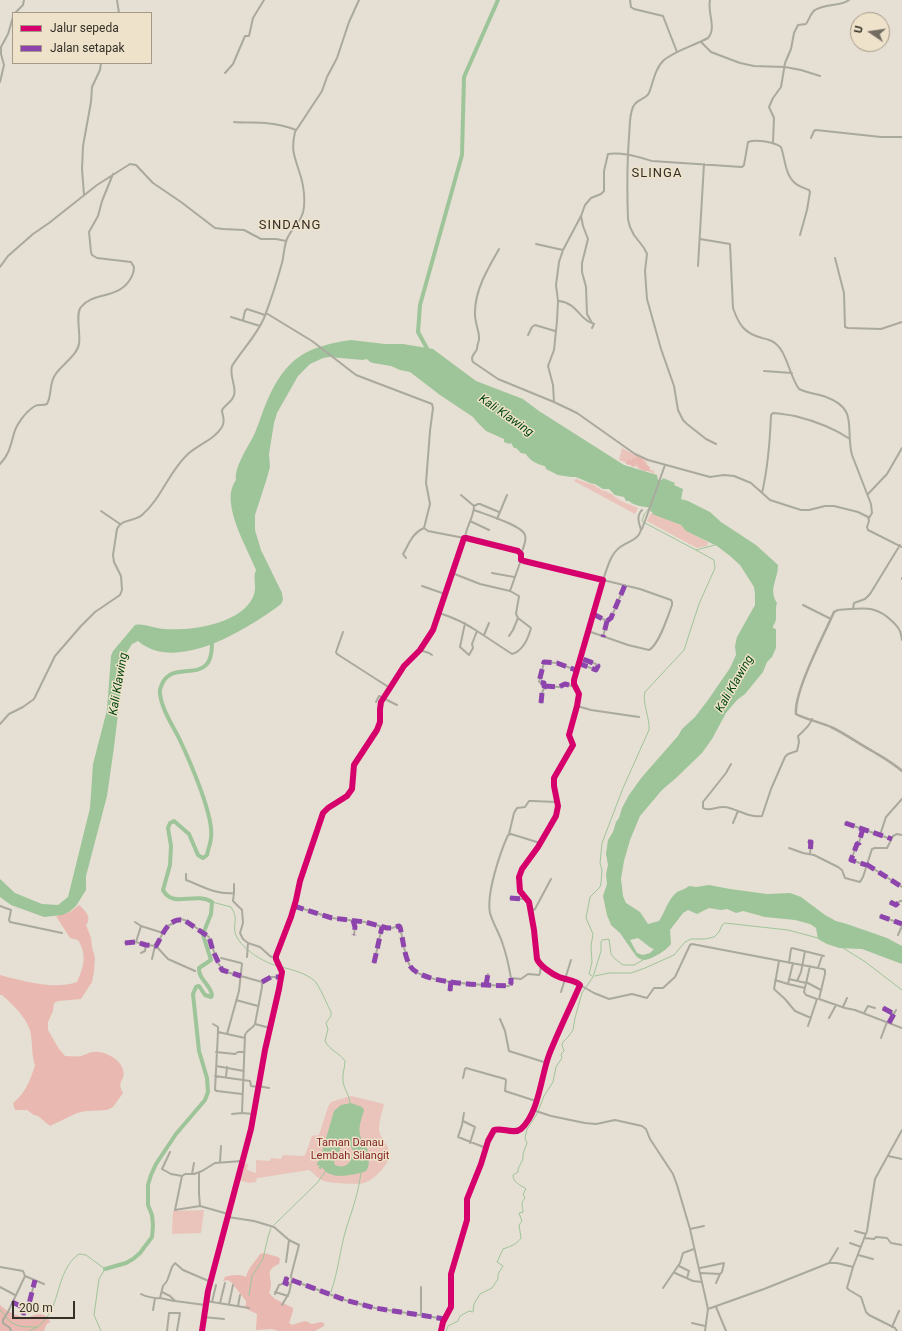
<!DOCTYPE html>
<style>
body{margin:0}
#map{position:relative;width:902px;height:1331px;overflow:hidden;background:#e6dfd3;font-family:Roboto,sans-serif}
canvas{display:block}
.legend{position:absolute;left:12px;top:12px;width:140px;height:52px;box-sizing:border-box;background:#eee2cb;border:1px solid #a49a89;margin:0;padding:5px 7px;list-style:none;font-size:12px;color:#342f27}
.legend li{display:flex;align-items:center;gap:8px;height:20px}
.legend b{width:20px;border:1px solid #a49a89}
.north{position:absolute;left:850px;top:12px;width:40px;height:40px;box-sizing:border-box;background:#eee2cb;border:1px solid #a49a89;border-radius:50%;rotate:283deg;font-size:11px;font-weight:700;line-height:16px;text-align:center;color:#342f27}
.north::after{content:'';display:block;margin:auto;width:14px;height:18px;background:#726d63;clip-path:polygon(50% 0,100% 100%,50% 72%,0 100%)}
.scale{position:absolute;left:12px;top:1301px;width:63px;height:18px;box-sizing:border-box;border:2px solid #342f27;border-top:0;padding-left:5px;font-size:12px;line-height:14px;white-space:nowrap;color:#342f27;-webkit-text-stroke:3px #eee2cb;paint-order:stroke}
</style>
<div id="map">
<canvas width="902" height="1331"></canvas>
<ul class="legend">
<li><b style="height:5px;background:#d6006c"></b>Jalur sepeda</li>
<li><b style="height:5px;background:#8e44ad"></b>Jalan setapak</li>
</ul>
<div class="north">U</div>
<div class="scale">200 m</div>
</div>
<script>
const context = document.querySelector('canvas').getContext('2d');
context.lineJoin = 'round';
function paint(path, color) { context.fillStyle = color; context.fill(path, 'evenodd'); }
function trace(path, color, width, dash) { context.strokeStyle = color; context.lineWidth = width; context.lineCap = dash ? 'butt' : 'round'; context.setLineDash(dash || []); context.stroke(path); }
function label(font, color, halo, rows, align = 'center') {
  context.font = font + ' Roboto,sans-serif'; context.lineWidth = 3; context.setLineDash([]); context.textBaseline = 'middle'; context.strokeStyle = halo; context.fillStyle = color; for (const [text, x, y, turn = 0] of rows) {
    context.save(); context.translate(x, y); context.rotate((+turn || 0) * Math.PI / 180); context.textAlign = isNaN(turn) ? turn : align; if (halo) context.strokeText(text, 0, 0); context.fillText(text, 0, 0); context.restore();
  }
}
const green = new Path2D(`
 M622,448L646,461L649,469L654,471L655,474L619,460Z
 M577,478L578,480L594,485L603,491H606L608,493L612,494C617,501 630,504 638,508L635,514L574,481Z
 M651,513L681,525L686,531L708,542L707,546L697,548L647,521Z
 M351,1096L384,1104C382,1113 377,1126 380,1134C382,1140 388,1145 389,1151C391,1164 375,1179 364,1183C358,1185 329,1183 324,1181C318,1179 314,1173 309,1170L258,1178H257L256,1182L249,1183L238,1180L242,1163L248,1164L247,1170L256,1173V1160L270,1161L271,1158L281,1159L283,1155L304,1156C308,1150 309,1143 312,1136L319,1135L328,1107L331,1102Z
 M204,1210L201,1233L172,1234L173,1211Z`);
const forest = new Path2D(`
 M638,456L643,459L645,464L650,467L649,471H645L639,469L636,462V465L633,467L631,466V464L630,465L626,464L627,460H631V463L632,459L634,458H635Z
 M79,905C86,911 92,918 86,925L91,938L92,947L95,958L94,971L92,982L81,999L58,1001L54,1003L53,1011L48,1022V1030L59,1049L65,1056C70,1056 76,1057 81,1056C85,1055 89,1052 93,1052C103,1050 121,1059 123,1070C126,1081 116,1080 123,1093L113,1107L107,1110L86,1111L77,1113L50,1126L38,1116L34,1115L27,1110H15L13,1103C25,1094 31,1079 35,1065C31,1054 33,1042 30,1030C25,1016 13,1005 2,995H0V975C23,981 54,990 77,982C84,967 87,954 78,940L70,938L56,916L70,912Z
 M264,1253L278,1257L280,1259L279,1264C261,1271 276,1280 269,1293L275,1299L293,1308V1311L289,1323L292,1325C299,1323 306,1318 311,1324C316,1324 319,1321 324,1323V1326L315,1331H279L272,1329L256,1330L257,1314L245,1308L246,1304V1301L231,1282L228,1280L223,1281L225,1277C232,1275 239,1274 246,1277C248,1268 255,1262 260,1254Z
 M0,1305C9,1313 16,1316 28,1318C36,1313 46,1312 50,1322L46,1325L44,1331H0Z`);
const water = new Path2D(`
 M351,340L385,344H403L433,349L476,381L523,399L539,411L624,465L657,475L658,480L660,479L662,480L663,478L675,483L674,485L683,489L681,499L688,501L710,512L721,522L756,545L778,565C778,580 768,589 777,603C774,611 779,619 773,626V628L776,629V648L772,657L767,662L763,672L745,694L737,700L726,713L712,739L702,753L676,778L662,790L640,816L630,840L624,861L621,879L623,896L626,903L640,912L648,924L659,921C665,912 668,899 677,892C681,890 685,889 689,886L696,887L709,885L730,889L767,894L790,893L801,897L825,915L836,921L847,924L887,938L902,946V964L862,949L839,948L827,944L818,939L816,928L810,924L795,920L765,917L743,911L736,913L727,909L721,910L709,908L697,914L688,910L683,913L670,930L671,944C667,950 652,959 645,960C641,960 638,958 636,956L620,933L611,925L607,915L603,896L607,884L606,874L608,865L606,854L608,840L613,832L616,822L619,818L622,808L629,795L642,777L678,736L682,729L695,717L708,700L730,668L736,655L735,646L737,637L755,605V594L754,587L740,565L730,556L717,546L686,531L681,525L652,514L653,513L650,511L651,508C643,506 636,507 629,501H626L624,497L615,495L609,489H603L595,484L590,483L576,477H571L558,475L546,469L545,466C538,465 529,460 526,454L521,453L516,448H514L511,443L509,444L504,442V439L486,431L477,422L473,417L440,395L410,372L400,370L391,366L373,363L370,362L367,359L363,360L329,357L323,358L310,364L298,376L277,413L274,423L269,454L270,467L266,481L255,515V530L261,550L282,593L283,600L281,604C248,629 176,674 138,641L132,644L127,652L123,673L114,747L107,796L86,876V890L76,906L69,912L62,915L44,917L11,905L0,897V879L15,893L42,904L58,905L68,897L90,808L93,764L107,710L111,656L113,651L135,625C144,623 155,629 165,629C191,631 241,624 253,597C258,587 252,579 256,570C247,547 219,502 236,480C234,467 248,447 254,435C259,424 262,412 267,401C286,358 305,347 351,340ZM638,938L651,948L654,949L650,953L643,955L637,953L630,940Z
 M351,1103L362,1107L364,1110C362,1118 358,1126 360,1135C361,1140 366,1144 367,1148C369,1155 370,1164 367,1170L364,1172C351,1175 330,1181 322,1167L321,1169L318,1168L320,1166L317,1165V1163L320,1159L334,1111L341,1105ZM348,1143L353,1150C352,1161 348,1170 335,1165L334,1162L341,1147Z`);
const stream = new Path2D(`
 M649,508L644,515L642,521L643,522L696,550L715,545
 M212,902L231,907C234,912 236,917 235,922C235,926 234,928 235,932C238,947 264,963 278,966
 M843,948L864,961L902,990
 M281,967C291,969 312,975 317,984C323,993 326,1003 331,1012V1016L326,1023L328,1029L325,1041C331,1052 339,1052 345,1061C345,1068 342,1074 343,1081C344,1090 350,1095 350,1104
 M592,976L589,974L592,962L591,946L593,934L586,918L590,897L600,887L601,883L602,870L600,863L602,843L623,788L649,730C650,718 642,703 645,692L684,650L699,604L715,568L714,560L696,550
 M595,976L609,973H631L645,968L674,955L685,942L691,939H705L714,937L719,932L722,925L725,923L788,930L818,938
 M274,1225L317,1183L326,1171
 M331,1292C338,1272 340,1250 346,1229C352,1211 359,1191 361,1172
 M249,1295L252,1276L263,1259L268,1237L271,1228
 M0,1310L5,1315
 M6,1317C13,1328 27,1327 38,1327
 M29,1331C33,1329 37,1328 40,1325C62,1306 55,1271 79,1254L86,1255L105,1269L99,1279L94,1315L101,1331
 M446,1331L448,1326L458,1321L460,1316L469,1311L473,1312L474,1304L480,1294L492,1288L498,1279V1274L503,1266L497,1262L503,1249C511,1246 516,1245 521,1238L519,1225L522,1221L519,1213L523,1212C523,1207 520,1203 525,1198L523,1194L526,1189C521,1185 513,1183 513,1175L518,1172V1169L523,1159V1154L527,1143L525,1138L527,1129L537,1114L544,1096L553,1082L556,1067L562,1058L561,1054L564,1051L562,1045L563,1042L568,1037L573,1030L575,1018L582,993L593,977L601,951V942L602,940L609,939L611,954L614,958L623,965H634L643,960`);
const river = new Path2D(`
 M429,352L418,332L420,305L462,155L464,77L498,0
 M105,1269L126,1263L133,1259L140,1253L152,1237L153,1226L152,1215L148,1205V1185L151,1175L156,1164L176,1134L205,1100L208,1092L207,1078L199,1051L193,994L196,987L199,986L205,995L211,997L212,995C210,984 198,979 199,968L211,960L203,935L205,929L211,914L212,902C195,891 173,909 163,890L170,865L171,846L168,828L170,823L174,821L189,834L198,855L203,858L207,855C208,849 211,843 211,837C214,815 188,757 178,736C171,723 162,709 160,694C159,690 161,686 163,682C173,665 196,676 206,665C212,659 212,648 212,639`);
const street = new Path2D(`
 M117,0L119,13
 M630,0L631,7L634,9L663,16L677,52
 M710,0C707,12 717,28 708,38C693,46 677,50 664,60C655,68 653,83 649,93C645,100 636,99 633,107C629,116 630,126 629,137C627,164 627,192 628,219L630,227L634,235L644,248L647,254L645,271L647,299L661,349L674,386L678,410L683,420L687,424L706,439L716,444
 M15,13L23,5L24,0
 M701,42L711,52L740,63L754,66L785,67L801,70L820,76
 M225,73L233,64L245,36H249L253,18L264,0
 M0,82L4,65L1,54V47L8,34L13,17
 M234,122C245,123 255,122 265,123C276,124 286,126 296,130
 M811,138L814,131L816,130L881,137H902
 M773,142L774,118L769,107L773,98L781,87L785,63L791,49L794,33L798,25L806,24C809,20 811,12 815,10C824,4 842,6 849,0
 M84,195L82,169L83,146L91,102L92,87L100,70L101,63
 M581,216L583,226L588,239L582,263V272L586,287L587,314L592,323L594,324L592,328
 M700,239L730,244L733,308C739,325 744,333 762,338C767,339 773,341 776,344C787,353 790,377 799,389C807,393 817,394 826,397C859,409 845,428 852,455L871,504L872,513L869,518
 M536,244L563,250
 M499,249C488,268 475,290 475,312C474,322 480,331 479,340C478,343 477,346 477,349C475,354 470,356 473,362L498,379L554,402L577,413L635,454L648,460L710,477L724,475L734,476L751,483L770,500L801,510H809L825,506H834L858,512L868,517L869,521L867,527L868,530L902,547
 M835,258L844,293L845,327L848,328L881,329L902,322
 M698,266L704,164
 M0,267L8,256L33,234L49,223L97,185L130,164L136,165L153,183L181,202L215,228L223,229L244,230L261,239H276L286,241
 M559,301C577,303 580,320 592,323
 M266,313L312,341L356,375L432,404L433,408L430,431L426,483L430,504L424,528L428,531L464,538
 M231,317L260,326
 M243,320L245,311L247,309L265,315
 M528,335L532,327L535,325L555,331
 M764,371L792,373
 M554,402L553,385L548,366L554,350L557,321L558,301L556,285L559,262L563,250L581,216L585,205L591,198L601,194L604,191V171L608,154C623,152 638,157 652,161L742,167L744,165L748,142C757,139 774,142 781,147C785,158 785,175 795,183C798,186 804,188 809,190L810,192L807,210L800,235
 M0,464C8,456 10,448 13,437C15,426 25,412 35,406C38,404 43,406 47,404C52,395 49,384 55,375C61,365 77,356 79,344C81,334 75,314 81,307C93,292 117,299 129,281C132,277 134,272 134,267L131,262L97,258L92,255L91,252L89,232L98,216L102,201L113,174
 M762,493C768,467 770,441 771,415L773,413C780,413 787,415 795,416C815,421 832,427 850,439
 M868,494L887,474L902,448
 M461,495L474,506C474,517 466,527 465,538
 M474,506L478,504H480L499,512
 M474,510C484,514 522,525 525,535C527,541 523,548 521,554
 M101,511L120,524
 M497,519L507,495
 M470,521L489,530
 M642,529L649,510L665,465
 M406,558L403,554C409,544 412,533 424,528
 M452,573L480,584L510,591
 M492,573L514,577
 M902,579V578
 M422,586L445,594
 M803,605L831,619
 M853,609L854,603L865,599L870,594L900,545
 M834,612L838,610C861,609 874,603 893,622C899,628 901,631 902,640
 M439,613C452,617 465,623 477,631L472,644L473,648L469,655L460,647L465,623
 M593,614L607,621L603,637
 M607,621L611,618L625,585
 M477,631L512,654C523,651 528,639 531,628L518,618L516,614L519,596L510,591L521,560
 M588,631L628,645L649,650C659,645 668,616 672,605V602L671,600L640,589L603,580C607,569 610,555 619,548C627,541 638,541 641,530C639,523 636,516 642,510
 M343,632L336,652L337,654L390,688
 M484,635L489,623
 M509,636L513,630L518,618
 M420,650L429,653L432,655
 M578,663L596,670L598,666L596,664L580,658
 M545,686L559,687L565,684L575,687
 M376,702L379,696L397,705
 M541,703L542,693L545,686H544V683L539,682L544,662L557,663L576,670
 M577,706L591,710L639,717
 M0,724L9,714L23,707L34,699L55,656L81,626L95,612L120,595L122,590L121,576L114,562L113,555L117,529C122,518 134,522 142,515C162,498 169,471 188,454C199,444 214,440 222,427C226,420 222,416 222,410C225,405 233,401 234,395C237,387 229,377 232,366C242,350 257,335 264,318C271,300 277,281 282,263C284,255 284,246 287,239C292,227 303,221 304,207C305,195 303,182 299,171C294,155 291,150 295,132L322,91L327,77L337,58L349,22L359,0
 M731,764L726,773L703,802V808C709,812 717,806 725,807C738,809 748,818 762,816L771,789L785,757L788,754L797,751L799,742L798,736C803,731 810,726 812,719
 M733,823L738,811
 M845,823L891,839
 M863,828L859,843L857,844L851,860L866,865
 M509,834L514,813L517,808L525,807L529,801H532L557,802
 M880,835L886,817L902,799
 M808,842H811L810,854
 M540,843L511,834L508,835C500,853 486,894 490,913C493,924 500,934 503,945C507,956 509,967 511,978L521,979L528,974L539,975L540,973L541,965
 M789,848L803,853L814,855L838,867L842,870L845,878L860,882L863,877L872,849L875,848H887L893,836L897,834L902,835
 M866,864L902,887
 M186,874V880C202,886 216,895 234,893L233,901L242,910L243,923L240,933L243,939L248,943L260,947L270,956L276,959
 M234,893V884
 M510,898L522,899L525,898
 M890,902L896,905L900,901H902
 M0,906L11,910L9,920L10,922L62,933
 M294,906L332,918L365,922L387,928H392L399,926L400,927C403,939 404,955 410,966C422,985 488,985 509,986L511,983V978
 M531,911L535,909L551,879
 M880,916L902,924
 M353,920L355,927L354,935
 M135,922L141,926L136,942
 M141,926L163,933
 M898,935L902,926
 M125,943L136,942L146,945L156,946L166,927L181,919L187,921L209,937L217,961L223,971L262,982V987L255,1024L270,1028
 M156,946L168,959L195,971
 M141,953L145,951L146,945
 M247,957L248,943
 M221,958L241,963L242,964L239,991L227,1034L245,1038
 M152,959L155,946
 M779,961L774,989L785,999L795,1011L811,1018
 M374,963L382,927
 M789,963L791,949L792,948L824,956
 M793,963L788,984L805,988
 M810,966L804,992L806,995L817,999
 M818,968L822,956
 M789,979L806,983
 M775,980L788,984
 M797,981L801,972L805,951
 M262,982L271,977H281
 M806,982L821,990
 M486,985L488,974
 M580,985L594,993L609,999L632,994L647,998L654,988H663L675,977L690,945L692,944L823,969L825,970V974L819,999L845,1008L855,1010L902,1028
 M450,991L451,981
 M561,992L571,960
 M236,1000L258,1006
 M843,1007L847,998
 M883,1008L894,1014
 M864,1013L868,1006L875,1008
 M829,1018L836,1005
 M500,1019L505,1031L509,1051L547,1063
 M889,1023L896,1010
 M213,1024L218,1027V1032L215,1090L217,1091L242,1094
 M808,1026L817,999
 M218,1032L227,1034
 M881,1038L887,1022
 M216,1052L235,1054L238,1052H244
 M216,1066L244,1071
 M215,1076L250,1081L251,1086L258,1087
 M226,1077L227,1067
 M463,1078L465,1069L466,1068L505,1079L506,1080L505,1091L536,1101
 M258,1086L269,1088
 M533,1110L551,1116L585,1123L596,1124L615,1120L642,1126L646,1129L650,1139L673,1174L677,1185L690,1229L708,1309L705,1331
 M464,1113L462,1125L458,1137L486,1148
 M232,1114L242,1113
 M254,1114L242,1113L245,1035C247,1029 253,1029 255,1024
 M463,1121L475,1127L470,1143
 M170,1152L162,1169L171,1174L182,1176
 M888,1156L902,1159
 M220,1162L221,1146
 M199,1172V1194L200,1206
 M192,1174L194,1163
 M228,1214L200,1206L175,1210L182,1176L185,1174H194L202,1171L215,1163L242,1161
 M228,1217L254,1221L274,1227L289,1240L299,1245L293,1268L291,1276L292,1280L289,1293L282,1305
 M690,1229L704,1226
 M855,1231L866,1234
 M864,1238L874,1239L876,1237L887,1238L891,1243L902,1245
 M850,1243L861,1247
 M858,1255L873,1259
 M286,1262L289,1240
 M829,1263L838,1248
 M679,1266L689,1271L687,1278
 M0,1267L23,1271L25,1276L8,1312L3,1320V1323L10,1328L11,1331
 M700,1268L724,1263L722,1272L720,1274L716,1283
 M675,1273L693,1281L702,1282
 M701,1273L720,1274
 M25,1276L44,1284
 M292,1280L294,1281L345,1300L375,1308L445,1319
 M285,1283L287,1277
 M0,1287L15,1295
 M421,1287V1315
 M663,1288L680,1263L683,1253L694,1249
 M162,1292L170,1296L175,1301L205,1305
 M275,1292L288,1296
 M141,1294C144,1296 156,1299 160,1298L163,1286L167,1281L172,1267L175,1263L183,1270L211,1282
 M275,1294L279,1285L285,1283L290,1285
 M160,1298L174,1301
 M206,1301L249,1308
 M12,1302L25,1308
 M212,1302L216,1285
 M220,1303L225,1283
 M229,1304L233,1285
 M238,1306L240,1295
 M716,1307L726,1331
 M708,1309L764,1289L829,1263H837L853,1267
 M153,1310L155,1298
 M23,1315L25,1308L29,1304L35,1280
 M203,1317L224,1319
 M692,1323L705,1326
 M892,1327L899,1311
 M167,1331L169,1313H180L177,1331
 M897,1331L895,1328L869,1315L866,1312L861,1297L849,1290L847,1288L853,1267L867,1231L875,1179L902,1130`);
const secondary = new Path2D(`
 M834,612C824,635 794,691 796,714C802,718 823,723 831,727C846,734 859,744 874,752C884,758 893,763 902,771
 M202,1331L208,1291L251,1129L265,1050L279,989L282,972L276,959V956L291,917L296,900L300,881L323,813L328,808L347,796L352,789L354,765L377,730L380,722V709L381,702L404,666L420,650L433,630L462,544L464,538H466L518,551L521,554V560L524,561L603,580L574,680V684L579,694L577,706L569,735L573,745L554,778V786L558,806L556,816L538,847L522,869L519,877L520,891L529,902L534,930L537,959C540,966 552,974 559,977C566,980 576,980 580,985C570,1008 558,1032 549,1055C541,1076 539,1113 521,1129C513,1135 502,1127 494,1130L488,1141L481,1164L467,1199V1220L451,1274V1307L443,1322L441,1331`);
const quiet = new Path2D(`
 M593,614L607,621L603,637
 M607,621L611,618L625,585
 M578,663L596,670L598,666L596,664L580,658
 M545,686L559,687L565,684L575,687
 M541,703L542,693L545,686H544V683L539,682L544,662L557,663L576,670
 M845,823L892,839
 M863,828L859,843L857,844L851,860L866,865
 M808,842H811L810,854
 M866,864L902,887
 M510,898L522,899L525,898
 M890,902L896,905L900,901H902
 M294,906L332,918L365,922L387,928H392L399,926L400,927C403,939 404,955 410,966C422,985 488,985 509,986L511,983V978
 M880,916L902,924
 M353,920L355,927L354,935
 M125,943L136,942L146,945L156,946C163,935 167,918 184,920L209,937L213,951L222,970L241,976
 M374,963L382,927
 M262,982L271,977H281
 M486,985L488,974
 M450,991L451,981
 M883,1008L894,1014
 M889,1023L896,1010
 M287,1277L285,1283L290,1285
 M292,1280L294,1281L345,1300L375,1308L445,1319
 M12,1302L25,1308
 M23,1315L25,1308L29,1304L35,1280`);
const cycleway = new Path2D(`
 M202,1331L208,1291L251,1129L265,1050L279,989L282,972L276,959V956L291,917L296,900L300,881L323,813L328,808L347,796L352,789L354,765L377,730L380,722V709L381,702L404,666L420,650L433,630L462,544L464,538H466L518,551L521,554V560L524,561L603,580L574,680V684L579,694L577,706L569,735L573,745L554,778V786L558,806L556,816L538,847L522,869L519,877L520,891L529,902L534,930L537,959C540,966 552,974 559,977C566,980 576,980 580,985C570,1008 558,1032 549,1055C541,1076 539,1113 521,1129C513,1135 502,1127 494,1130L488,1141L481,1164L467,1199V1220L451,1274V1307L443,1322L441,1331`);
const parkNames = [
 ["Taman Danau",350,1143],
 ["Lembah Silangit",350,1156]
];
const waterNames = [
 ["Kali Klawing",506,416,35],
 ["Kali Klawing",119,684,-80],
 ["Kali Klawing",735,684,-60]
];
const quarterNames = [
 ["SLINGA",657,174],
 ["SINDANG",290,226]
];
paint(green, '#eac4bb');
paint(forest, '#e9b8b0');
paint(water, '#9ec599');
trace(stream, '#9ec599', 1);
trace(river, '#9ec599', 4);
trace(street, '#aaa99e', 2);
trace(secondary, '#a9a89b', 2.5);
trace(quiet, '#8e44ad', 5, [10, 5]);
trace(cycleway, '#d6006c', 6);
label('11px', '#862528', '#eee2cb', parkNames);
label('italic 12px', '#044710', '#eee2cb', waterNames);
context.letterSpacing = '1px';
label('13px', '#342f27', '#eee2cb', quarterNames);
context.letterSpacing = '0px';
</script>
